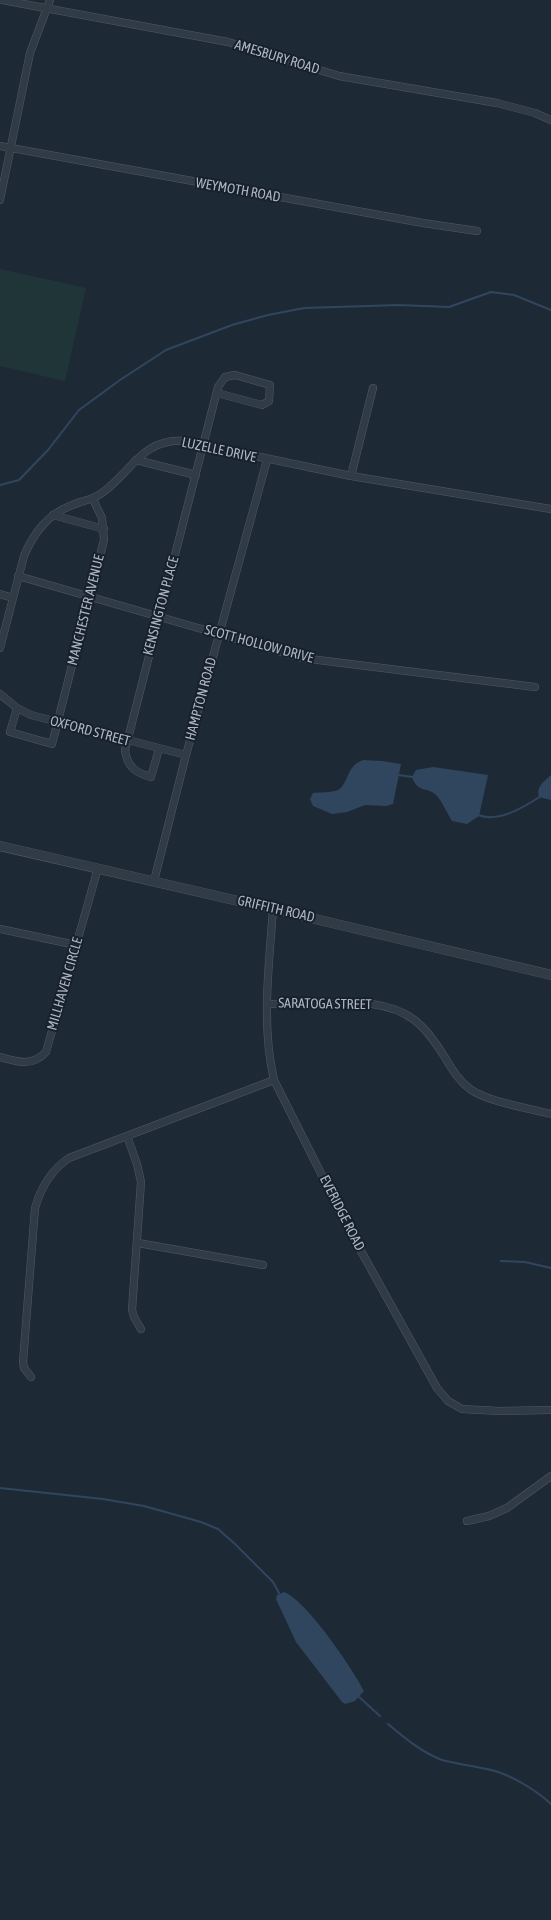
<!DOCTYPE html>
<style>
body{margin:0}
canvas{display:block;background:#1e2936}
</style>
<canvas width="551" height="1920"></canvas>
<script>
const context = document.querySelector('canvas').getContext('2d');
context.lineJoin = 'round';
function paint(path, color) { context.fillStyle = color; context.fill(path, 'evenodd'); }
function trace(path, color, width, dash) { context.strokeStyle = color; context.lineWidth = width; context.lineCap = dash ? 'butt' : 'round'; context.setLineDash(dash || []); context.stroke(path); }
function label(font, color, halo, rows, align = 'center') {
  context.font = font + ' "Asap Condensed",sans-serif'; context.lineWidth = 4; context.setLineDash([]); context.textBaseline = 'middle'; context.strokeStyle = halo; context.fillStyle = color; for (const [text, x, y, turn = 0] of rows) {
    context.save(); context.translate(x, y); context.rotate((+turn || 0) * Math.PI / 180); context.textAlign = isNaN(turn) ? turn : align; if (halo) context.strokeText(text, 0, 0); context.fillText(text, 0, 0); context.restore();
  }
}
const green = new Path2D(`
 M0,269L86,288L65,381L0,366Z`);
const water = new Path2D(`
 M363,760L382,761L401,764L393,804L386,806L365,805L347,812L332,814L313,806L310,799L313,793C320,792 331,793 338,790C349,784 345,767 363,760Z
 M433,767L488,775L479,816L467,824L452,821C447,813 443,803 437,796C428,786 418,794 412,777L416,770Z
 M551,775V800L539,797C536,786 544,782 551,775Z
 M284,1592C306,1600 353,1669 364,1691L355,1701L345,1704L342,1702L296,1642L276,1599L277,1595Z`);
const stream = new Path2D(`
 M0,485L19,480L48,450L79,410L120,380L166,350L232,325L268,315L304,308L399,305L449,307L491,292L514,295L551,310
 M398,775L413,777
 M478,815C499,823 524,807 541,796
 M501,1261L525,1262L551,1268
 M0,1488L103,1499L144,1506L201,1522L218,1529L235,1544L273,1582L279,1593
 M358,1696L380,1716
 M388,1724C405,1738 421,1752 442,1760C460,1765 478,1766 495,1771C514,1777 536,1790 551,1804`);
const minor = new Path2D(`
 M2,0L228,42L339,76L497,103L535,113L551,120
 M0,146L423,223L477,231
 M0,200L30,53L50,0
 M136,460L196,475
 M351,476L373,388
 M53,515L104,529
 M18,576L302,658L535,687
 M0,594L13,598
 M0,648L24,556C33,534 47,515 70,506C81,501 92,500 102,493C131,472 143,438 184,441L351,476L551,509
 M0,694L17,708L31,715L186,755
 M17,708L10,732L52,744L104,540L102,518L93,499
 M159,749L151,777C136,773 127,767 125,750L218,387L225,377L235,375L270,385L269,401L262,405L217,393
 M154,881L186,755L267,460
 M273,909C269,966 261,1024 274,1080L351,1233L437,1388L448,1401L462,1409L499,1411L551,1410
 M0,929L76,945
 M267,1004H372C409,1009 425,1025 444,1056C452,1069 458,1080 470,1089C488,1102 528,1108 551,1114
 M0,1057C17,1062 32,1067 46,1052L98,868
 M127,1136L137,1164L141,1182L132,1310L134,1317L141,1329
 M138,1243L263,1265
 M31,1377L24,1368L23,1362L35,1208C41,1187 51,1170 69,1158L274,1080
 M467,1521L489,1516L507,1508L551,1476`);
const tertiary = new Path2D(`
 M0,846L273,909L551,975`);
const streetNames = [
 ["AMESBURY ROAD",277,57,17],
 ["WEYMOTH ROAD",238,190,10],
 ["LUZELLE DRIVE",219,450,12],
 ["KENSINGTON PLACE",161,606,-75],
 ["MANCHESTER AVENUE",86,610,-76],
 ["SCOTT HOLLOW DRIVE",259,644,15],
 ["HAMPTON ROAD",201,699,-75],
 ["OXFORD STREET",90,731,15],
 ["GRIFFITH ROAD",276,909,13],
 ["MILLHAVEN CIRCLE",65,984,-74],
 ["SARATOGA STREET",325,1004,1],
 ["EVERIDGE ROAD",342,1213,63]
];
paint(green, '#203537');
paint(water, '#30465e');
trace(stream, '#30465e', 2);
trace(minor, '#4f5965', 8);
trace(tertiary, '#4f5965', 10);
trace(minor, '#313b46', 7);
trace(tertiary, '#313b46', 9);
label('14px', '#abb6c4', '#17202b', streetNames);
</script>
